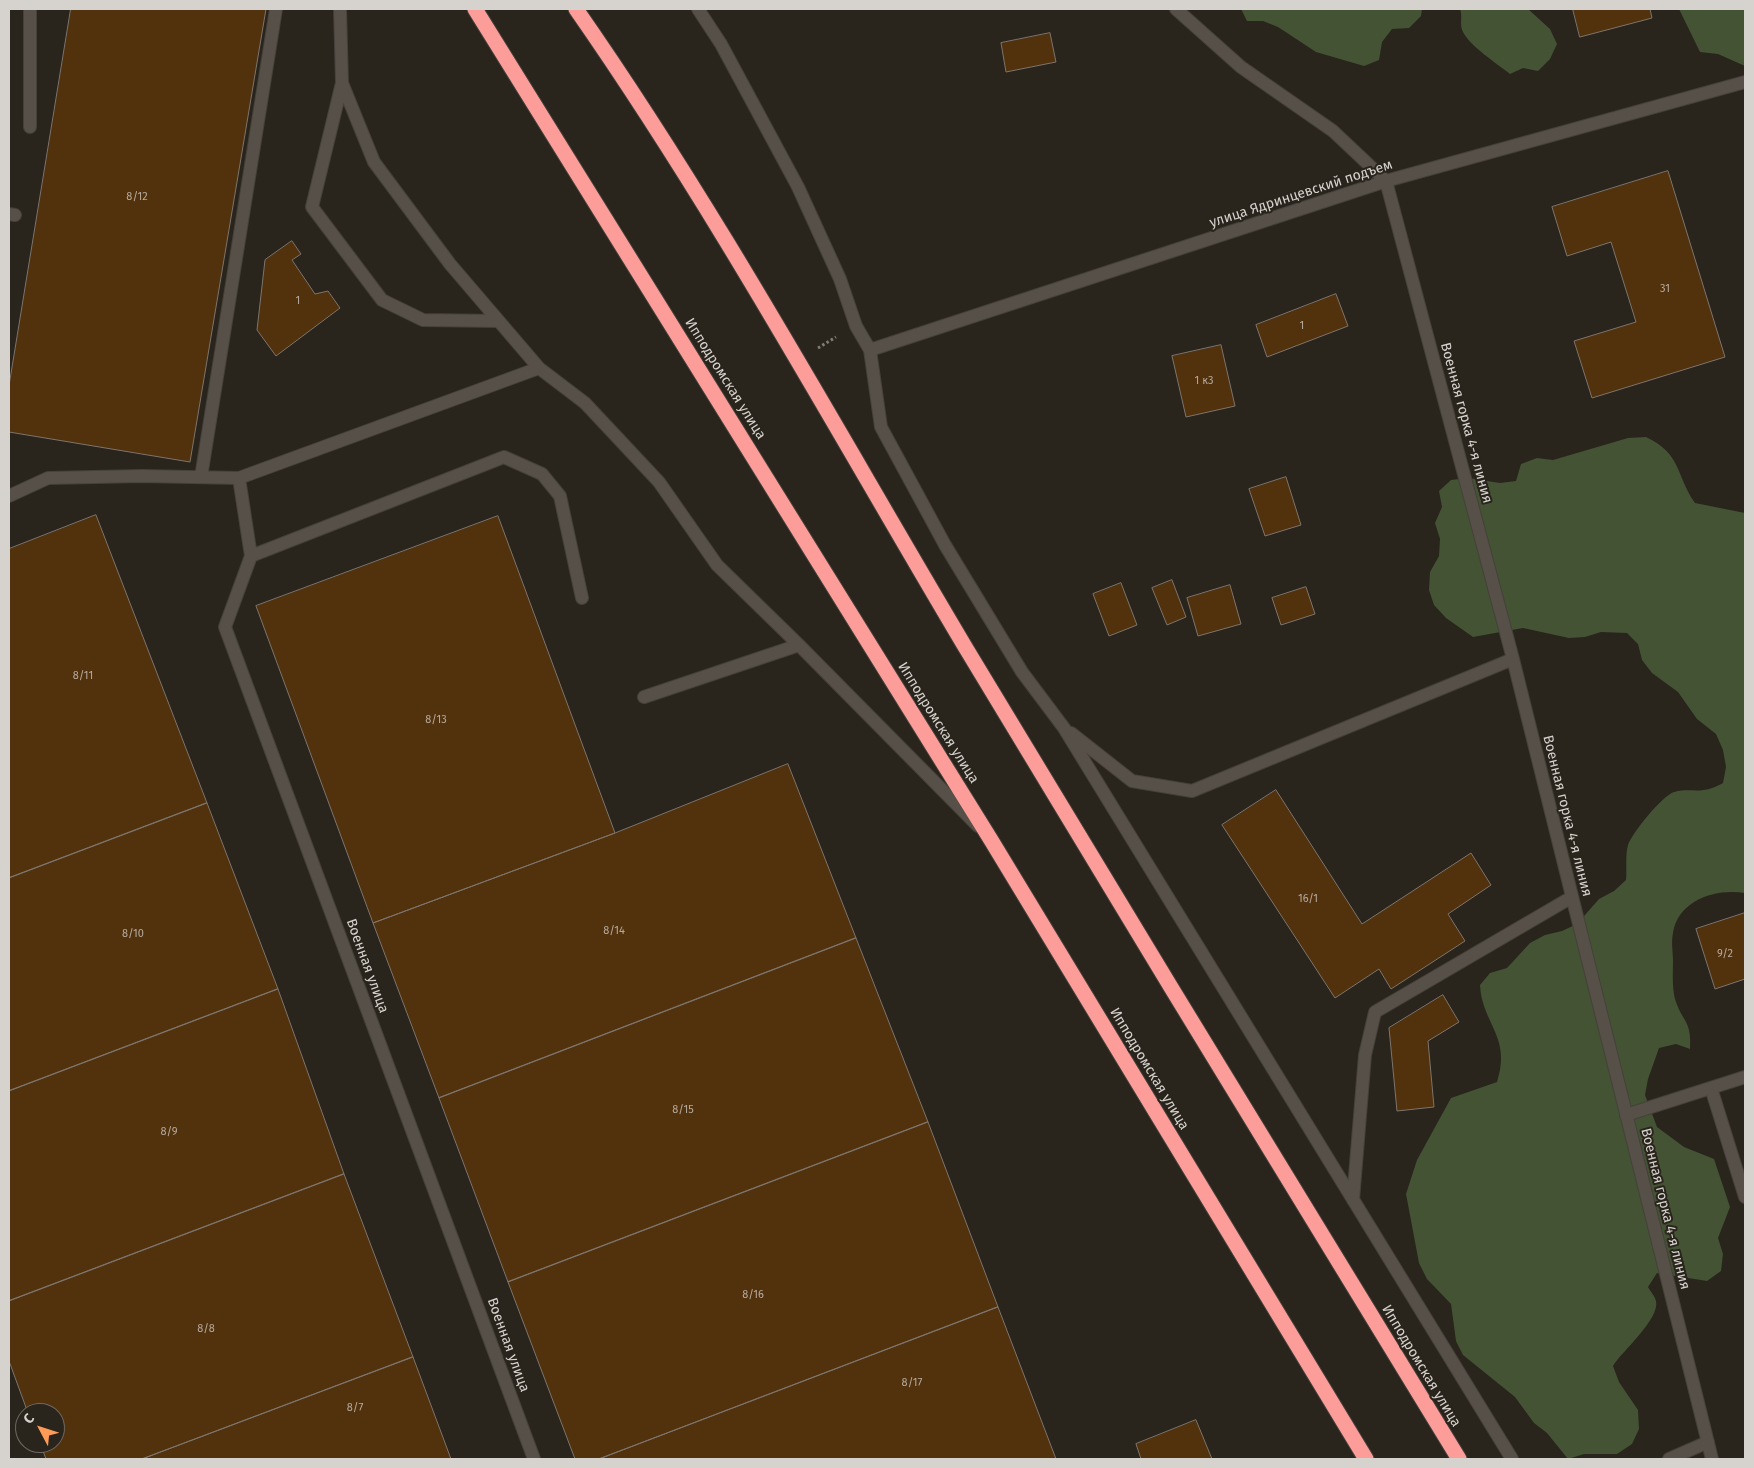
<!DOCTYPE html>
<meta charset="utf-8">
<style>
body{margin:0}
#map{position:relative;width:1754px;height:1468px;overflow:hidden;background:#29241c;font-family:"Fira Sans",sans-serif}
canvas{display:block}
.frame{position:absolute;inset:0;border:10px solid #d6d2cd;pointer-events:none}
.north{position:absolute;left:15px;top:1403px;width:50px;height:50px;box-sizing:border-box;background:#29241c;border:1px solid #6e6a63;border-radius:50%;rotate:310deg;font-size:14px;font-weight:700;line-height:20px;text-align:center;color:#d6d2cd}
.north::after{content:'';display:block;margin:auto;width:18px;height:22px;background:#fe9c57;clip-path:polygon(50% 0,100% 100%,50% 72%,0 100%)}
</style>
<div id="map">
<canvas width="1754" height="1468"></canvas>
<div class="frame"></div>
<div class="north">С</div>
</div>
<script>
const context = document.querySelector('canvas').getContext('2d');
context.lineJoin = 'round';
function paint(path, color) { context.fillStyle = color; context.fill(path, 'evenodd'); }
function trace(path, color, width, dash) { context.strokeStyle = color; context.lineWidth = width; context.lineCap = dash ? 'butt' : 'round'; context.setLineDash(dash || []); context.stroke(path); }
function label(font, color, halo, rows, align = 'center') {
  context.font = font + ' "Fira Sans",sans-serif'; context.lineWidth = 4; context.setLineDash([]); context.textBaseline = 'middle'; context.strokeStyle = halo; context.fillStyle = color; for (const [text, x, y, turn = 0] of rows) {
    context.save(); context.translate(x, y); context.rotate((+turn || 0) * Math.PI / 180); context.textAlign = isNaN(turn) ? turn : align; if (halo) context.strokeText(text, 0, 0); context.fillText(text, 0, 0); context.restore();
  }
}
const green = new Path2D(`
 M1241,9H1422L1421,16L1409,28L1392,29L1382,42L1379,60L1364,66L1316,52L1278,27L1263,21H1247Z
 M1460,9H1528L1550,29L1557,44L1550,59L1538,71L1523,68L1510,74C1496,63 1470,46 1463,32C1459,25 1463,16 1460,9Z
 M1679,9H1745V66L1718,54L1700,52Z
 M1646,437C1682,454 1675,474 1695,503L1745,513V893C1716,888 1678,900 1673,933C1671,942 1673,952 1673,960C1673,973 1672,986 1675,999C1682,1022 1692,1020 1690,1049L1676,1044L1659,1048L1648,1079L1645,1095L1657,1127L1684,1147L1714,1159L1730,1207L1718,1238L1723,1254L1721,1271L1707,1281L1657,1273L1648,1287C1650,1291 1655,1296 1656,1301C1660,1319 1623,1350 1613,1366L1619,1382L1638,1410L1639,1429L1632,1444L1617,1454H1584L1568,1459L1547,1433L1534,1423L1515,1397L1463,1355L1456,1341L1451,1304L1427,1279L1419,1263L1406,1194L1417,1160L1451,1098L1497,1082C1512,1037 1482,1024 1480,985L1490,973L1507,968L1530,943L1545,935L1562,931L1577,924L1599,899L1614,891L1626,880C1627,870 1625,855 1628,845C1632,833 1662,796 1674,792C1694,787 1699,796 1723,783L1726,767L1723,750L1716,734L1697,719L1678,692L1652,673L1642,660L1638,644L1627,633L1601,632L1585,637L1569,638L1523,628L1473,637L1446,618L1434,605L1429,590L1430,572L1439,556L1440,539L1435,523L1442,507L1439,491L1451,480L1468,478L1500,483L1516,481L1521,464L1537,458L1553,460L1628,438Z`);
const building = new Path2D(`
 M71,9H266L190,462L9,432V386Z
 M1573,9H1650L1652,18L1580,37Z
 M1050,33L1056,62L1006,72L1001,43Z
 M1668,171L1725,357L1592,398L1574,341L1636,322L1611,242L1567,256L1552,207Z
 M292,241L301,254L292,260L315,294L328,291L340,308L276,356L257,330L265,260Z
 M1336,294L1348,326L1267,357L1256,325Z
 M1221,345L1235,406L1186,417L1172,356Z
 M1286,477L1301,525L1265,536L1249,489Z
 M96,515L207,803L9,878V549Z
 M498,516L615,833L373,923L256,606Z
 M1172,580L1186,617L1167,625L1152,588Z
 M1121,583L1137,625L1109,636L1093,594Z
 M1230,585L1241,624L1198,636L1187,598Z
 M1306,587L1315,614L1281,625L1272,598Z
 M788,764L856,938L439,1098L373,923L615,833Z
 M1276,790L1362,924L1471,853L1491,885L1448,914L1465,941L1391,989L1379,969L1335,998L1222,825Z
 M207,803L278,989L9,1091V878Z
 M1745,913V979L1715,989L1696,929Z
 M856,938L928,1122L508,1282L439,1098Z
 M278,989L344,1174L9,1301V1091Z
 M1443,995L1459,1022L1428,1041L1434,1107L1397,1111L1389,1028Z
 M928,1122L998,1307L599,1459H575L508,1282Z
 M344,1174L413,1357L142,1459H46L40,1443H55V1413H28L9,1361V1301Z
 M998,1307L1056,1459H599Z
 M413,1357L451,1459H142Z
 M1196,1420L1212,1459H1141L1136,1444Z`);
const path = new Path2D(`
 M818,348L836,337`);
const minor = new Path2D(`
 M30,9V127
 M340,9L342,83L374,162L450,264L539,368L585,403L659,482L717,565L799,645L978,826
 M698,9L721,44L798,187L840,279L856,326L870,350L881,427L945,545L1022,672L1064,728L1512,1459
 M1176,9L1241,67L1333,131L1386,181L1513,659L1712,1459
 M342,83L312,207L382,300L423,320L498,321
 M9,214L15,215
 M870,350L1386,181L1745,82
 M201,477L276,9
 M239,478L251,556L225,627L534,1459
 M9,496L48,478L142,476L239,478L539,368
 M251,556L504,457L542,474L560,496L582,598
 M644,697L799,645
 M1071,733L1132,781L1192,791L1513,659
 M1711,1088L1745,1197
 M1626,1115L1745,1077
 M1353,1200L1365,1055L1375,1012L1572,897
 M1669,1459L1708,1442`);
const highway = new Path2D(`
 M475,9L991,840L1366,1459
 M576,9C719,214 839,435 967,650C1129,921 1295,1189 1459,1459`);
const numberNames = [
 ["8/12",137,197],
 ["31",1665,289],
 ["1",298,301],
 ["1",1302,326],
 ["1 к3",1204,381],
 ["8/11",83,676],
 ["8/13",436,720],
 ["16/1",1308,899],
 ["8/14",614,931],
 ["8/10",133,934],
 ["9/2",1725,954],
 ["8/15",683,1110],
 ["8/9",169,1132],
 ["8/16",753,1295],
 ["8/8",206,1329],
 ["8/17",912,1383],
 ["8/7",355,1408]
];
const streetNames = [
 ["улица Ядринцевский подъем",1301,194,-18],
 ["Ипподромская улица",725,379,58],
 ["Военная горка 4-я линия",1466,423,75],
 ["Ипподромская улица",938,723,58],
 ["Военная горка 4-я линия",1567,816,76],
 ["Военная улица",367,966,70],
 ["Ипподромская улица",1149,1069,59],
 ["Военная горка 4-я линия",1665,1209,76],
 ["Военная улица",508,1345,70],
 ["Ипподромская улица",1421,1366,59]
];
paint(green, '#435334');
paint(building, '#52310d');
trace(building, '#7d756d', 1);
trace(minor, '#45403a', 14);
trace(highway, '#45403a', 17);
trace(path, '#817d76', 3, [2.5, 2.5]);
trace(minor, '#575048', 12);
trace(highway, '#fc9d9a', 15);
label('11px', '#b5aa9d', null, numberNames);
label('14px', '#d6d2cd', '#29241c', streetNames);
</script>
